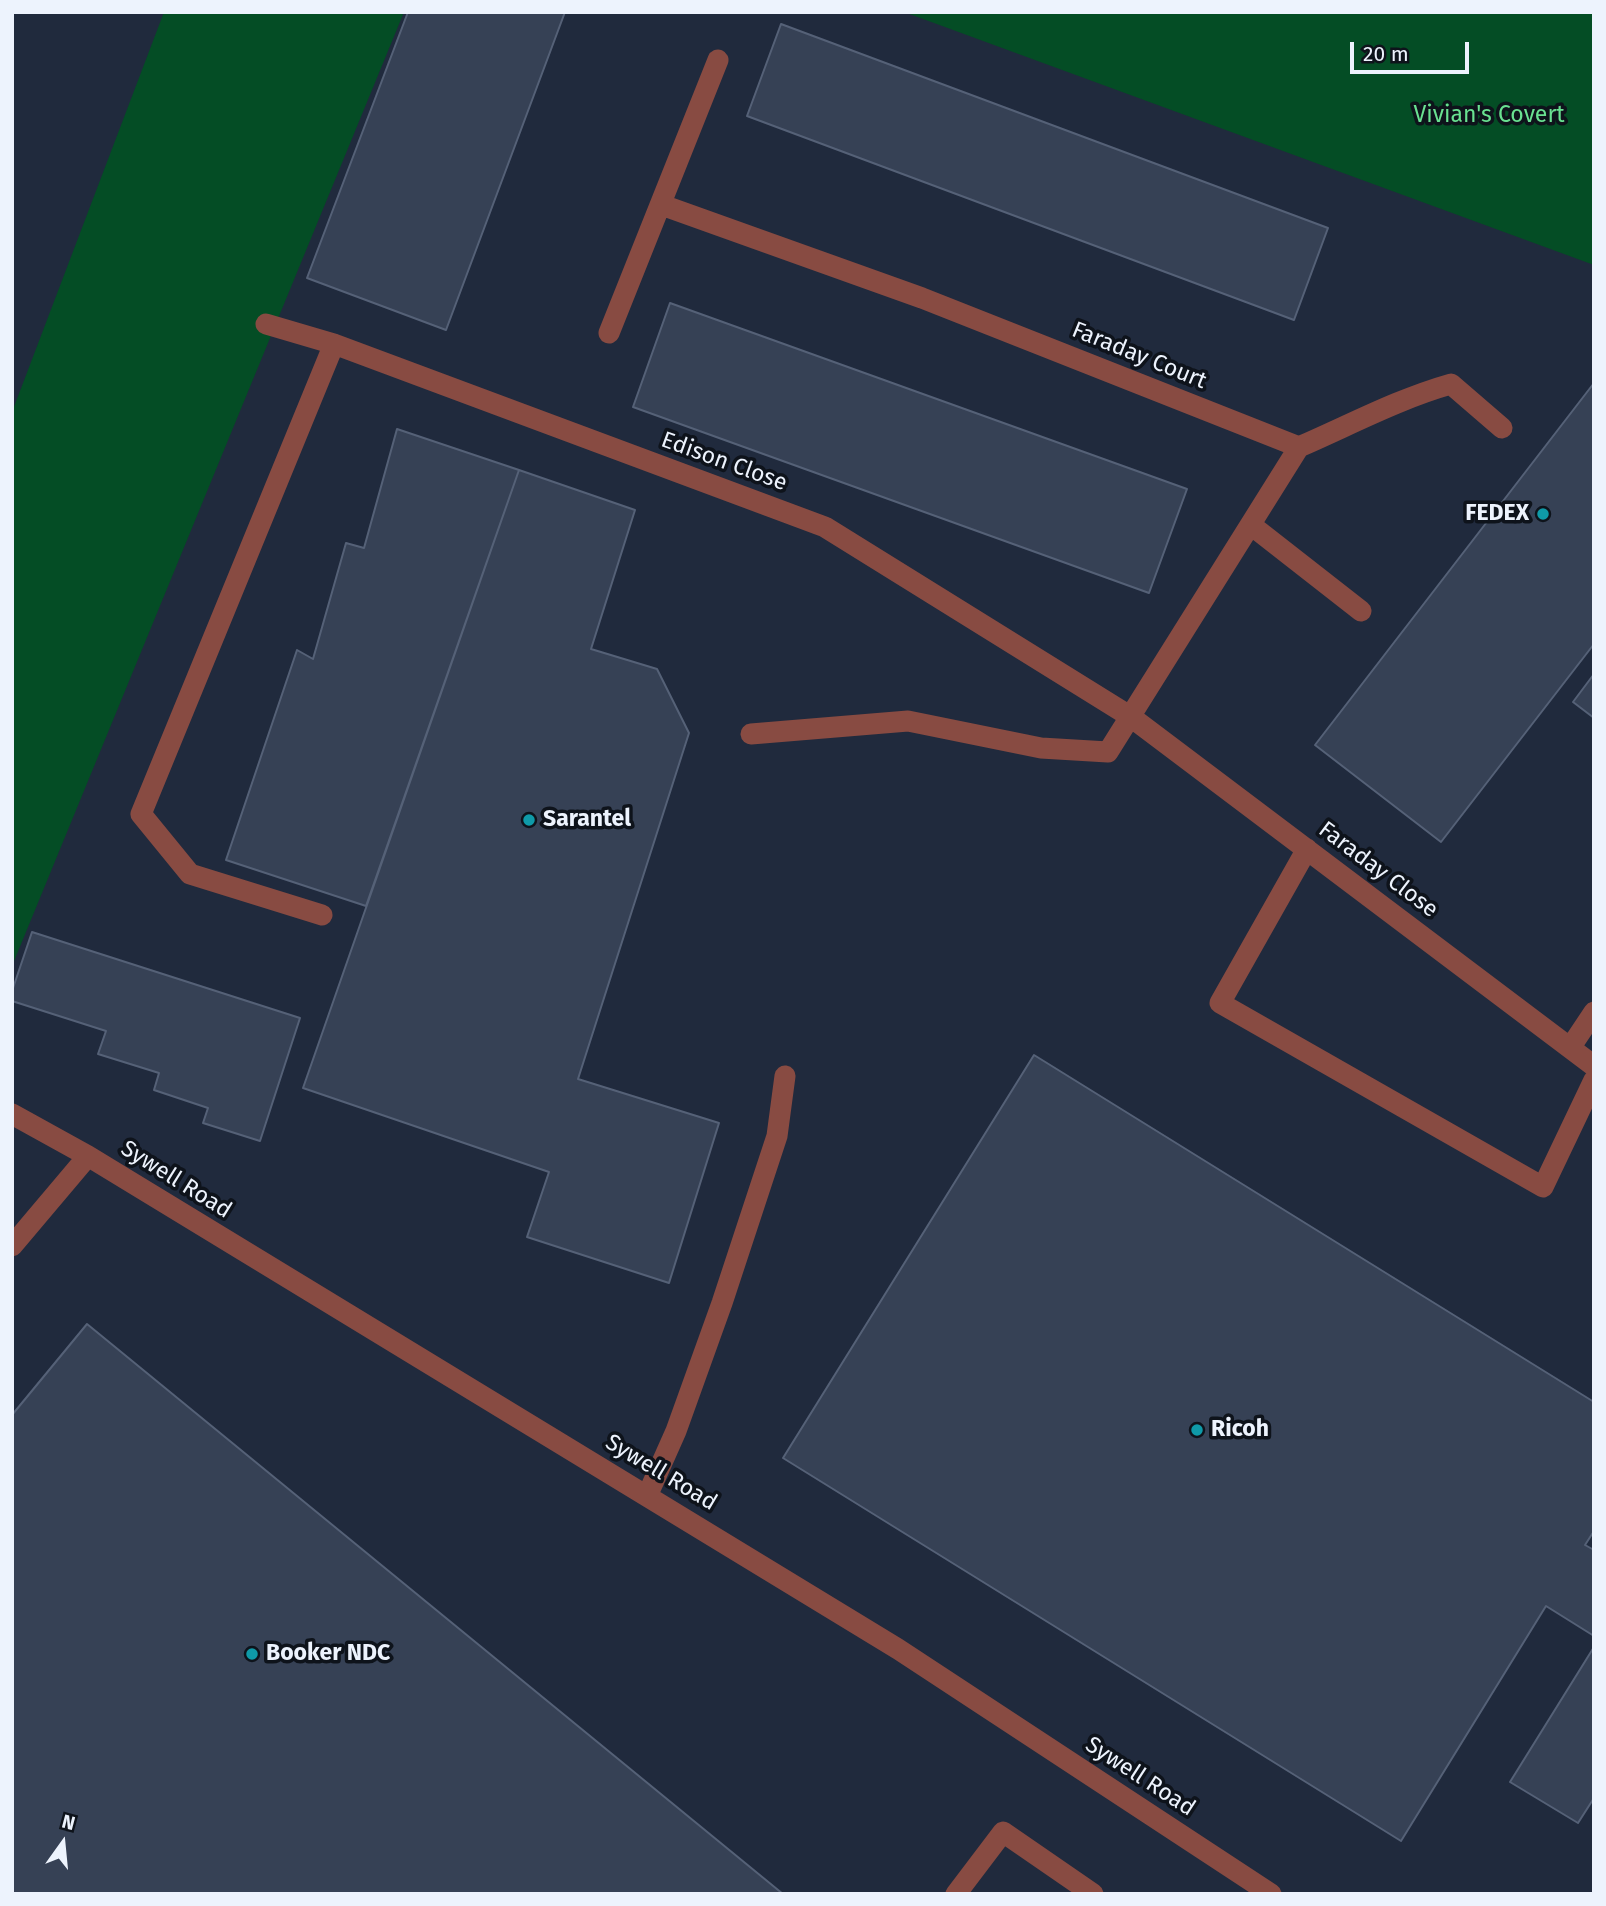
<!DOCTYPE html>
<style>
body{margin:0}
#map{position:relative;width:1606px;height:1906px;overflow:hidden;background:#202a3d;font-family:"Fira Sans",sans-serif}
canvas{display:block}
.frame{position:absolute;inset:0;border:14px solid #edf3fd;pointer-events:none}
.north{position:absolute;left:28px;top:1808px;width:70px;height:70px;-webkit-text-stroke:5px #0e131b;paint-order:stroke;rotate:15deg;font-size:19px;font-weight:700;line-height:28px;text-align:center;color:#edf3fd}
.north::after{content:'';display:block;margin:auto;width:24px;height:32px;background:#edf3fd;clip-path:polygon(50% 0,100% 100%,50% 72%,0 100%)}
.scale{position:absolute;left:1350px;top:42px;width:119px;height:32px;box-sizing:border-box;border:4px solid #edf3fd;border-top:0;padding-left:9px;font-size:21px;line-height:24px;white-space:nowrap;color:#edf3fd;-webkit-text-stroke:5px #0e131b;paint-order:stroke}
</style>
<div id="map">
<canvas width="1606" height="1906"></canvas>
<div class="frame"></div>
<div class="north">N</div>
<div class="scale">20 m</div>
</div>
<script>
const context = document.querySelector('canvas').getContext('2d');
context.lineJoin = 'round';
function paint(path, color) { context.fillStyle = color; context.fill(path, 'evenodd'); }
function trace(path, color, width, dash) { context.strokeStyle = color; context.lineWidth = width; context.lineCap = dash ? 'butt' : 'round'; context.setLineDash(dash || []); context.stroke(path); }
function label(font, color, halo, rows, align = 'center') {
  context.font = font + ' "Fira Sans",sans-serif'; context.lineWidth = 7; context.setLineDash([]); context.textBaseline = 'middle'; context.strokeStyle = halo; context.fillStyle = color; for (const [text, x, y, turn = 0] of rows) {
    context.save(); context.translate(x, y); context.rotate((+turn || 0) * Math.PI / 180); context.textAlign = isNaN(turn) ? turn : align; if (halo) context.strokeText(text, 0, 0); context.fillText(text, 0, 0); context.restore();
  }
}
const green = new Path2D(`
 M164,12H404L12,966V412Z
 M904,12H1594V265Z`);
const building = new Path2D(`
 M408,12H565L446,330L307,278Z
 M781,24L1328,228L1294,320L747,116Z
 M670,303L1187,489L1149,593L633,407Z
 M1594,383V644L1441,842L1315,745Z
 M397,429L519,470L366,906L226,860L297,650L313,659L346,543L364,548Z
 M519,470L635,510L591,649L657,669L689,733L578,1079L719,1123L669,1283L527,1237L549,1172L303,1088Z
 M1594,674V718L1573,702Z
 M32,932L300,1018L260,1141L203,1123L208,1108L154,1090L159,1073L98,1054L106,1031L12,1001V991Z
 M1034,1055L1594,1402V1531L1585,1545L1594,1550V1636L1546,1606L1401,1841L783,1458Z
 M87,1324L783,1894H12V1415Z
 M1594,1647V1798L1578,1823L1510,1782Z`);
const minor = new Path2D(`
 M662,205L922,298L1299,447L1108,752L1041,748L908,721L751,734
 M266,324L334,344L825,527L1131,717L1594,1066
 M609,333L718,60
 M1299,447C1350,425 1398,399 1451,384L1502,428
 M1251,525L1361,611
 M1307,849L1220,1003L1543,1187L1594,1080
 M322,915L190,874L141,814L334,344
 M1570,1048L1594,1012
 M12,1114L88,1156L898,1649L1271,1894
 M12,1246L88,1156
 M648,1494L676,1431L722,1303L777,1136L785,1076
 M956,1894L1003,1832L1093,1894`);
const markers = [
 [1543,514,7,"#0f9aa8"],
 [529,820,7,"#0f9aa8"],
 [1197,1430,7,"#0f9aa8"],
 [252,1654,7,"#0f9aa8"]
];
const parkNames = [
 ["Vivian's Covert",1489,116]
];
const streetNames = [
 ["Faraday Court",1139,356,22],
 ["Edison Close",724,462,20],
 ["Faraday Close",1378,870,37],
 ["Sywell Road",176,1180,32],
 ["Sywell Road",661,1473,31],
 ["Sywell Road",1140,1777,33]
];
const poiNames = [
 ["FEDEX",1529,514,"right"],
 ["Sarantel",543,820],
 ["Ricoh",1211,1430],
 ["Booker NDC",266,1654]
];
paint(green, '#044d25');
paint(building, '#364155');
trace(building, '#556177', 2);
trace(minor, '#884b42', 21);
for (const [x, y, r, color] of markers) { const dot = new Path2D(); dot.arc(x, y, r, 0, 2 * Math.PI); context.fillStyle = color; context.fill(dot); trace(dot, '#0e131b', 2.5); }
label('23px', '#69e191', '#0e131b', parkNames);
label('23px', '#edf3fd', '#0e131b', streetNames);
label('bold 23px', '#edf3fd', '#0e131b', poiNames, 'left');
</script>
